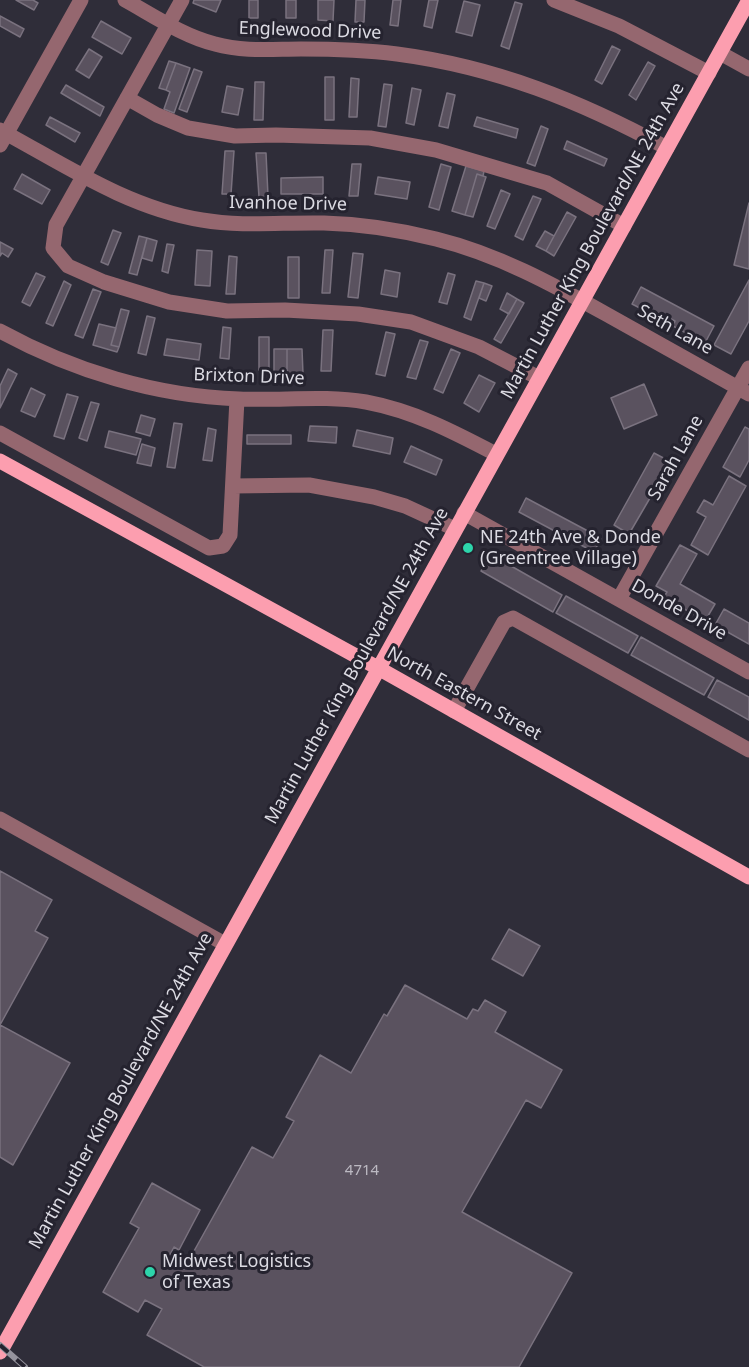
<!DOCTYPE html>
<style>
body{margin:0}
canvas{display:block;background:#2f2d39}
</style>
<canvas width="749" height="1367"></canvas>
<script>
const context = document.querySelector('canvas').getContext('2d');
context.lineJoin = 'round';
function paint(path, color) { context.fillStyle = color; context.fill(path, 'evenodd'); }
function trace(path, color, width, dash) { context.strokeStyle = color; context.lineWidth = width; context.lineCap = dash ? 'butt' : 'round'; context.setLineDash(dash || []); context.stroke(path); }
function label(font, color, halo, rows, align = 'center') {
  context.font = font + ' "Noto Sans",sans-serif'; context.lineWidth = 6; context.setLineDash([]); context.textBaseline = 'middle'; context.strokeStyle = halo; context.fillStyle = color; for (const [text, x, y, turn = 0] of rows) {
    context.save(); context.translate(x, y); context.rotate((+turn || 0) * Math.PI / 180); context.textAlign = isNaN(turn) ? turn : align; if (halo) context.strokeText(text, 0, 0); context.fillText(text, 0, 0); context.restore();
  }
}
const building = new Path2D(`
 M16,0H33L38,3L34,10Z
 M194,0H221L216,12L193,3Z
 M249,0H258V18H249Z
 M286,0H296V18H286Z
 M318,0H334L333,21L318,20Z
 M356,0H365L364,22H355Z
 M393,0H401L398,26L390,25Z
 M429,0H438L432,28L424,26Z
 M464,1L480,5L472,36L456,32Z
 M515,2L522,4L509,49L501,46Z
 M0,16L24,29L20,37L0,26Z
 M101,21L131,38L122,54L92,37Z
 M612,46L620,50L602,84L595,80Z
 M89,49L102,57L89,78L76,70Z
 M169,61L176,63L166,90L159,88Z
 M648,62L655,66L636,100L629,95Z
 M176,63L190,68L174,113L164,109L170,92L166,90Z
 M194,69L202,72L187,112L179,109Z
 M325,77H334V120H325Z
 M351,78L359,79L357,117H349Z
 M255,82H264L263,120H254Z
 M384,84L392,85L386,127L378,126Z
 M66,85L104,107L100,116L61,93Z
 M227,86L243,89L238,115L222,112Z
 M412,88L421,90L414,125L406,123Z
 M447,93L455,95L448,128L439,126Z
 M50,117L80,133L75,142L46,125Z
 M477,117L518,129L516,138L474,126Z
 M541,126L548,129L535,166L527,163Z
 M567,141L607,159L604,166L564,149Z
 M225,151H234L231,194H222Z
 M256,153H266L268,196L259,197Z
 M352,164H361L358,196H349Z
 M441,164L451,167L439,210L429,207Z
 M466,166L484,171L483,176L477,174L465,215L452,211Z
 M22,174L50,190L42,204L14,189Z
 M477,174L486,177L473,217L465,215Z
 M323,177V194H281V178Z
 M378,177L410,182L407,199L375,194Z
 M501,190L510,194L495,229L487,226Z
 M533,196L541,199L523,240L515,236Z
 M749,203V269L734,265Z
 M567,212L576,217L554,256L546,251Z
 M113,230L121,233L108,265L101,262Z
 M545,231L554,236L546,251L536,246Z
 M139,236L147,238L137,275L129,273Z
 M147,238L157,241L152,261L142,258Z
 M0,242L13,249L8,257L2,253L0,256Z
 M167,244L174,245L168,273L162,271Z
 M197,250L212,251L210,286L195,285Z
 M325,250H333L330,293H322Z
 M353,253L363,254L358,298L348,297Z
 M229,256L237,257L235,294H226Z
 M288,257H299V298H288Z
 M385,270L400,273L397,297L381,294Z
 M36,273L45,277L30,306L22,302Z
 M448,273L455,275L447,304L439,302Z
 M749,280V321L731,354L714,345Z
 M64,281L71,285L53,326L46,323Z
 M476,281L484,283L471,320L464,317Z
 M484,283L492,286L486,301L479,298Z
 M641,287L714,326L705,343L673,326L675,321L667,317L665,321L632,304Z
 M93,289L101,292L83,338L75,335Z
 M507,293L517,299L509,314L500,309Z
 M517,299L524,303L501,343L494,339Z
 M121,309L129,311L119,347L111,345Z
 M147,316L155,318L146,355L138,353Z
 M99,324L116,328L111,345L119,347L117,352L93,345Z
 M223,327L231,328L229,359L220,358Z
 M323,330H333L331,371H321Z
 M386,332L395,334L385,376L376,374Z
 M259,337H269V369L259,370Z
 M167,339L201,344L199,360L164,355Z
 M420,340L428,342L416,379L407,377Z
 M274,349H287V372H274Z
 M287,349H302L303,374H287Z
 M451,349L460,353L443,393L434,389Z
 M8,369L17,374L0,408V386Z
 M479,375L495,383L479,412L464,403Z
 M644,384L657,415L624,429L611,398Z
 M31,388L45,395L35,417L21,411Z
 M67,394L78,397L64,439L54,436Z
 M91,402L99,404L87,441L79,438Z
 M141,415L155,419L150,436L136,432Z
 M174,423L182,424L175,468L167,467Z
 M310,426L337,427L336,443L308,441Z
 M745,427L749,429V460L740,477L723,467Z
 M208,428L216,430L212,461L203,460Z
 M357,430L393,438L390,454L353,446Z
 M109,431L141,439L136,455L105,447Z
 M247,435H291V444H247Z
 M142,444L155,448L151,466L137,463Z
 M411,446L442,460L436,475L404,462Z
 M654,453L671,462L629,534L614,525Z
 M729,476L746,486L708,555L691,545L706,517L697,512L704,500L713,505Z
 M526,498L601,538L594,552L519,512Z
 M680,545L697,554L680,584L715,604L705,621L664,597L667,592L656,586Z
 M490,554L562,595L553,612L481,571Z
 M566,596L638,636L628,653L556,613Z
 M724,609L749,623V644L715,625Z
 M641,637L714,678L704,695L631,655Z
 M717,680L749,697V720L708,697Z
 M0,871L52,900L35,931L48,938L0,1025L70,1063L13,1165L0,1157Z
 M509,929L540,946L523,976L492,959Z
 M405,985L467,1019L473,1009L478,1011L485,1000L506,1012L495,1032L562,1070L541,1108L526,1100L462,1212L572,1273L519,1367H204L147,1335L162,1309L145,1300L138,1312L103,1292L139,1228L130,1223L152,1183L200,1210L179,1250L174,1247L167,1260L184,1269L252,1147L273,1158L294,1121L286,1117L320,1055L351,1073L384,1014L387,1016Z`);
const minor = new Path2D(`
 M125,0C154,16 183,36 215,44C244,52 272,49 301,49C333,49 365,50 397,54C496,67 580,101 667,148
 M182,0L56,225L53,248L68,266L104,282L169,302L227,311L285,310L358,314L411,322L479,347L539,378
 M554,0L619,26L709,73
 M720,53L749,69
 M127,98L157,115L188,128L235,136L276,135L370,138L436,150L547,183L624,226
 M0,130C65,165 128,208 202,220C243,227 283,222 324,223C362,224 400,230 436,239C497,254 552,284 606,314C654,341 701,367 749,394
 M0,145L81,0
 M0,331C73,371 156,396 239,399C281,401 324,395 366,402C414,411 454,432 496,454
 M0,433L209,548L223,546L230,535L237,399
 M233,486L309,485L374,497L405,506L455,529
 M464,513L749,672
 M619,599L749,368
 M454,711L504,622L513,618L749,750
 M0,819L225,944`);
const major = new Path2D(`
 M0,461L378,668L749,877
 M0,1352L749,0`);
const rail = new Path2D(`
 M0,1345L25,1367`);
const markers = [
 [468,548,6,"#2dd5ab"],
 [150,1272,6,"#2dd5ab"]
];
const numberNames = [
 ["4714",362,1171]
];
const streetNames = [
 ["Englewood Drive",310,31,2],
 ["Ivanhoe Drive",288,204,1],
 ["Martin Luther King Boulevard/NE 24th Ave",593,241,-61],
 ["Seth Lane",675,330,29],
 ["Brixton Drive",249,377,2],
 ["Sarah Lane",676,458,-61],
 ["Donde Drive",679,610,29],
 ["Martin Luther King Boulevard/NE 24th Ave",357,666,-61],
 ["North Eastern Street",464,694,29],
 ["Martin Luther King Boulevard/NE 24th Ave",121,1091,-61]
];
const poiNames = [
 ["NE 24th Ave & Donde",480,538],
 ["(Greentree Village)",480,559],
 ["Midwest Logistics",162,1262],
 ["of Texas",162,1283]
];
paint(building, '#5a525f');
trace(building, '#7a727f', 1.5);
trace(minor, '#95676f', 15);
trace(major, '#fc9eaf', 15);
trace(rail, '#95939d', 6);
trace(rail, '#25232f', 4, [11]);
for (const [x, y, r, color] of markers) { const dot = new Path2D(); dot.arc(x, y, r, 0, 2 * Math.PI); context.fillStyle = color; context.fill(dot); trace(dot, '#25232f', 2); }
label('15px', '#bcb9c2', null, numberNames);
label('18px', '#dcdbe3', '#25232f', streetNames);
label('18px', '#dcdbe3', '#25232f', poiNames, 'left');
</script>
